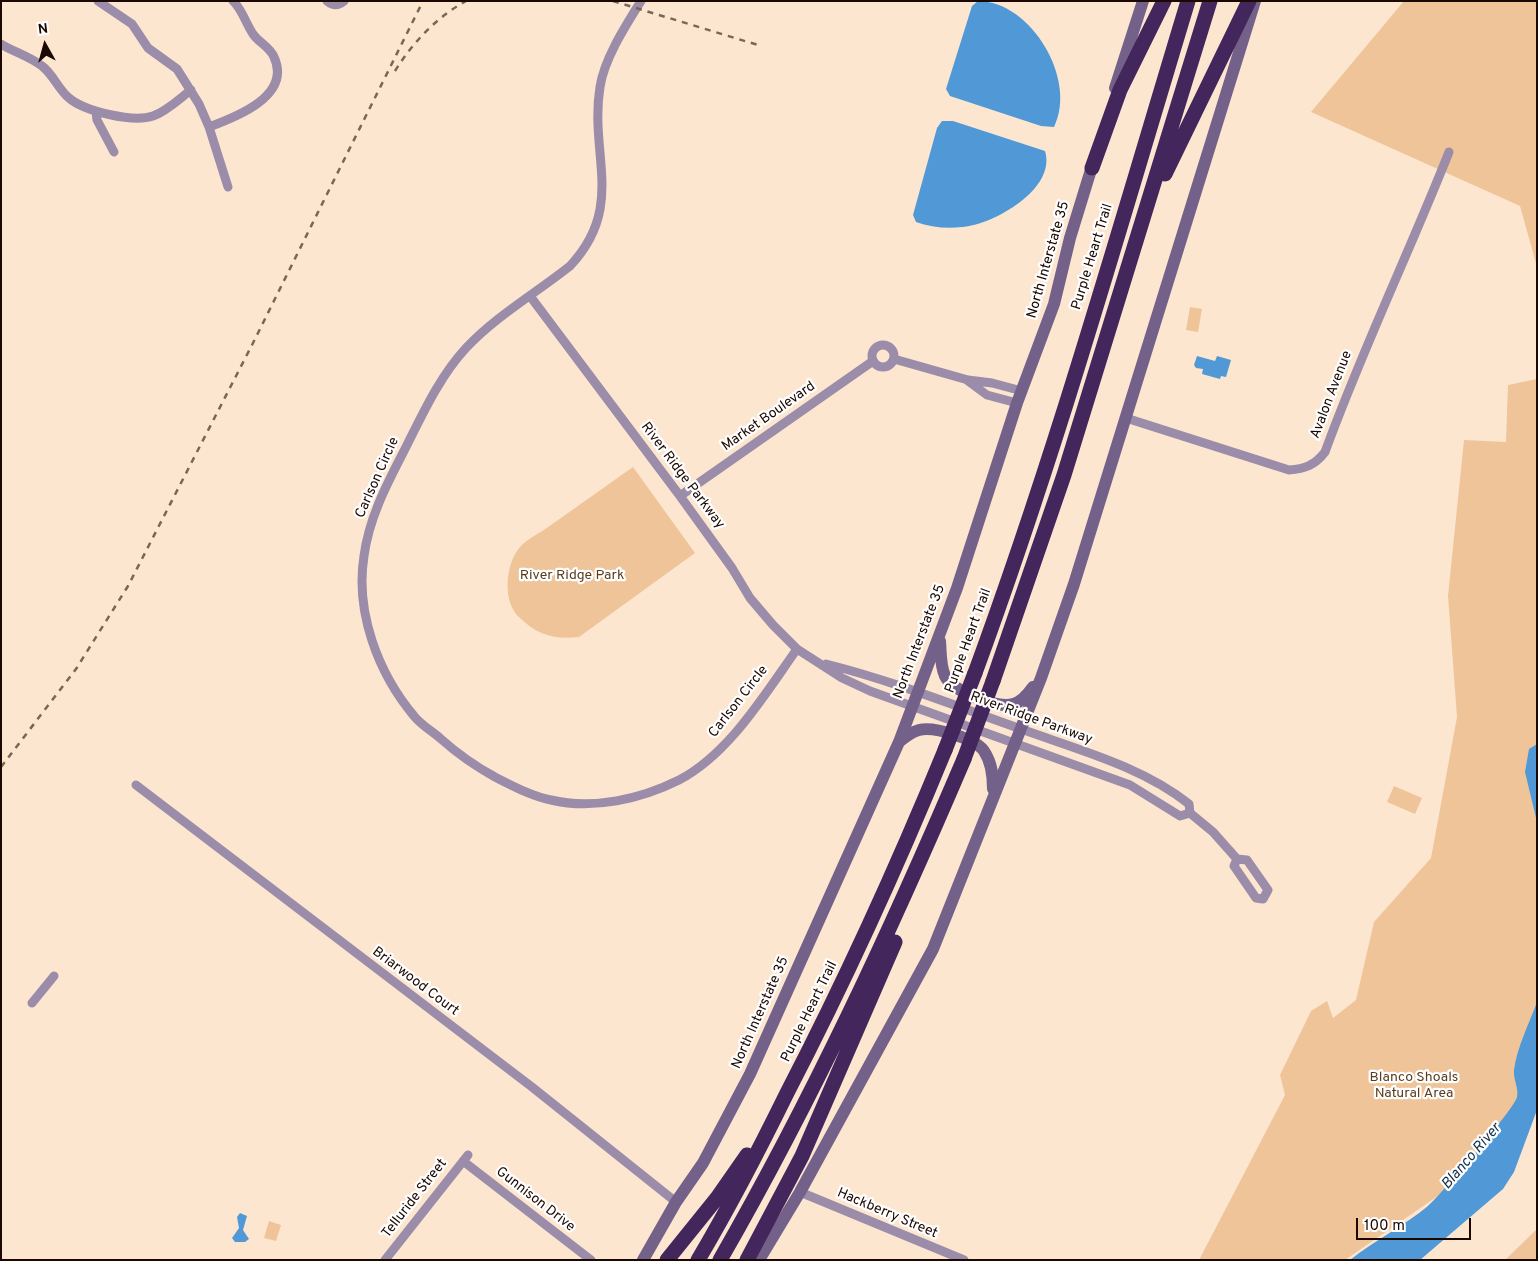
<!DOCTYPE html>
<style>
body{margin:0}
#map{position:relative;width:1538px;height:1261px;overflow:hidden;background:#fde6d0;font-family:Overpass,sans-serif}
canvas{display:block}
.frame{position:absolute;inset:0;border:2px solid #1b0800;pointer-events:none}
.north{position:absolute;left:20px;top:20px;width:50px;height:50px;-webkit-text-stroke:4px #fff;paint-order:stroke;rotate:353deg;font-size:14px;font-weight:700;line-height:20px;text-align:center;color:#1b0800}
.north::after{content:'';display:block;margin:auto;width:18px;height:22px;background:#1b0800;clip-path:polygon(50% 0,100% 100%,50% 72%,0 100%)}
.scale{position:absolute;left:1356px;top:1218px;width:115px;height:22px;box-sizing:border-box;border:2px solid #1b0800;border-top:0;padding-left:6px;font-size:15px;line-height:18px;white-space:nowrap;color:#1b0800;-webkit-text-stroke:4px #fff;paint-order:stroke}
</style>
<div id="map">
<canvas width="1538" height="1261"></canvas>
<div class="frame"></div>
<div class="north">N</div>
<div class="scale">100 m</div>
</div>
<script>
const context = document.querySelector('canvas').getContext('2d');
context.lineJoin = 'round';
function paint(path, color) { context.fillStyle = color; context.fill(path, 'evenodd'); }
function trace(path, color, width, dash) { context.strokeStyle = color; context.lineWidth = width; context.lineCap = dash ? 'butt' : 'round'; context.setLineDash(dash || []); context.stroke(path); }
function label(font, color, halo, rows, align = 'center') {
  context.font = font + ' Overpass,sans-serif'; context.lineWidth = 4.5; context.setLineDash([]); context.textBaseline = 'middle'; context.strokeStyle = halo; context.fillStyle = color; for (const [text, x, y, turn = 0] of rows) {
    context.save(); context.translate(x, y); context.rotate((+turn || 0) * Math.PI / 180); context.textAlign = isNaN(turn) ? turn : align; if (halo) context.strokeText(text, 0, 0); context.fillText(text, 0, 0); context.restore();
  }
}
const green = new Path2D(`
 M1404,1H1537V267L1520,206L1311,112Z
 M1190,307L1202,309L1198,332L1186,330Z
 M1537,379V1085L1516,1142L1345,1260H1199L1285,1095L1280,1075L1311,1011L1327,1001L1333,1018L1356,1000L1374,922L1431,858L1457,717L1448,596L1464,440L1506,442L1508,385Z
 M633,467L695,553L579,637C556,640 537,635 520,618C502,603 505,564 520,547C528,538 542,532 551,525C579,505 606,486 633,467Z
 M1394,786L1422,798L1415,814L1387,802Z
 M269,1221L281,1225L276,1241L264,1238Z
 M1537,1229V1260H1505Z`);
const water = new Path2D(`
 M978,1C1031,1 1078,80 1054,127L1041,126L950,96L946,89L972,6Z
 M942,121H953L1045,151C1057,189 993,225 962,227C946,229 930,227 916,222L913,215L937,128Z
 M1197,356L1215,361L1217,356L1231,360L1226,377L1221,376L1220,379L1202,374L1203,369L1196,368L1194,365Z
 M1537,744V822L1525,772L1529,749Z
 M1537,1002V1110L1514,1172L1503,1189L1420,1260H1350C1375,1240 1404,1226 1428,1206C1440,1196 1515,1108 1517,1097C1519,1088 1513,1079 1514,1070C1517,1047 1529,1024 1537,1002Z
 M240,1213L247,1216L243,1230L249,1239L245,1242H235L232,1238L239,1228L237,1217Z`);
const minor = new Path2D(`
 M98,1L132,24L148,48L177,69L199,104L209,127L228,187
 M327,1C333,6 338,6 344,1
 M641,1C626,25 604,59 600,87C589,155 626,206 570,266C536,293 496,316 466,348C440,376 423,413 406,447C388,482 369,517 364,556C355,612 378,673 414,716C421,725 432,731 441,739C459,755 473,765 495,777C513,786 531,796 551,800C593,810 641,799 679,780C729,754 765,694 797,649
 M1,44C14,52 29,56 42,66C53,74 58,89 69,98C84,111 133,123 153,116C167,111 179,99 191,90
 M96,112L97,120L114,152
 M209,127C236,117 292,96 274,57C270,47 258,42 253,34C246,24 242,9 233,1
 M530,296L680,496L732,568L750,598L773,625L797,649L842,678L870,691L1130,785L1180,816L1190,813
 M872 356a11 11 0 1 1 22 0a11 11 0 1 1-22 0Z
 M894,359L968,380L992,383L1022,391
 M968,381L987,395L1017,403
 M1126,418L1289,470C1305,469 1315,465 1325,452C1362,350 1409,253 1449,152
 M680,496L873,361
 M826,664C894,681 958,707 1024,730C1079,750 1143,767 1189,804L1190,813
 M136,785L532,1087L676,1202
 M1190,813L1213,832L1237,859L1247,860L1268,890L1263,899L1256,898L1234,866L1237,859
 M32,1003L54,976
 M463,1161L591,1260
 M800,1192L964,1260
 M385,1260L468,1155`);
const secondary = new Path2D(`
 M1115,88L1143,1
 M940,641C941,652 940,665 945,676C952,691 997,709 1013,704C1022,702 1028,694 1033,687
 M899,742C905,737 911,732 919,730C934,726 976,739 984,751C992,763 993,776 993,789
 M643,1260L676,1202L703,1163L750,1074L899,742L957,588L1017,403L1054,304L1070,238L1094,160
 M759,1260L800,1192L933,949L1041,678L1074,584L1255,1`);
const motorway = new Path2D(`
 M1092,168L1120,90L1164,1
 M1165,174L1249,1
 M975,673C1056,453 1120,226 1188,1
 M993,681L1064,475L1210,1
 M667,1260L717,1198L747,1155
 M698,1260C730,1206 759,1150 787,1093C845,981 897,867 945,750
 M720,1260C813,1098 891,930 964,759
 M747,1260L802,1156L895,942`);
const rail = new Path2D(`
 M613,1L758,45
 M395,71C413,42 437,17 466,1
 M1,767L76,669L128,586L253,343L423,1`);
const motorwayBridge = new Path2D(`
 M945,750L975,673
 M964,759L993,681`);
const streetNames = [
 ["Purple Heart Trail",1093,257,-73],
 ["North Interstate 35",1049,260,-74],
 ["Avalon Avenue",1332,395,-69],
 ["Market Boulevard",769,417,-35],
 ["River Ridge Parkway",682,476,53],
 ["Carlson Circle",378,478,-66],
 ["Purple Heart Trail",969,641,-70],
 ["North Interstate 35",920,642,-69],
 ["Carlson Circle",739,702,-52],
 ["River Ridge Parkway",1031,719,20],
 ["Briarwood Court",415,982,37],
 ["Purple Heart Trail",810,1012,-64],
 ["North Interstate 35",761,1013,-66],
 ["Telluride Street",415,1199,-52],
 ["Gunnison Drive",535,1200,38],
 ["Hackberry Street",887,1214,23]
];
const parkNames = [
 ["River Ridge Park",572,576],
 ["Blanco Shoals",1414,1078],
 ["Natural Area",1414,1094]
];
const waterNames = [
 ["Blanco River",1472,1157,-49]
];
paint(green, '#efc499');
paint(water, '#5099d6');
trace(minor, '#9b8daa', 9);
trace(secondary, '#746189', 12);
trace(motorway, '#43265c', 15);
trace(rail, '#7a6557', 2.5, [6, 6]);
trace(motorwayBridge, '#43265c', 15);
label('14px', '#1b0800', '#fff', streetNames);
label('14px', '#593d1f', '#fff', parkNames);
label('italic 15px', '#113049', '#fff', waterNames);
</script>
